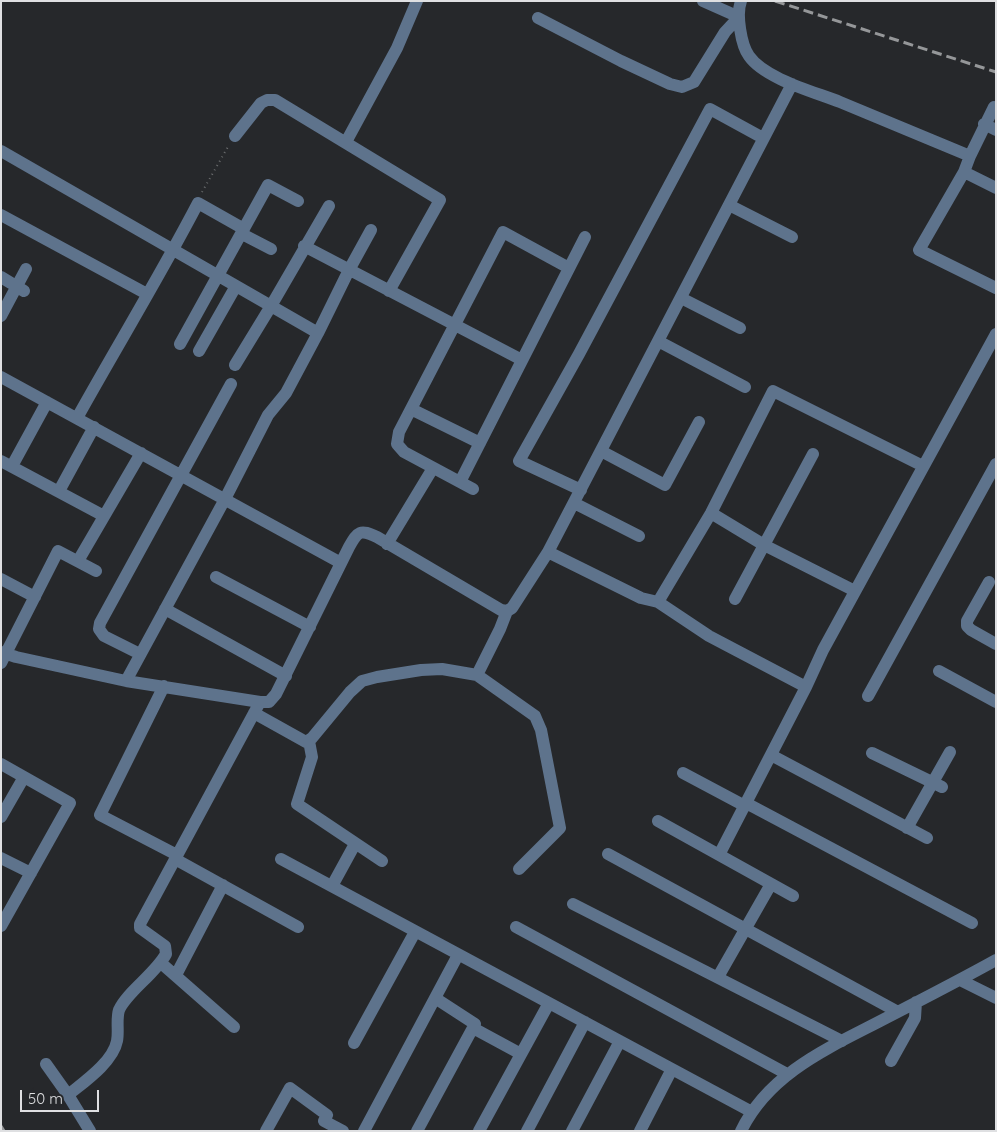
<!DOCTYPE html>
<style>
body{margin:0}
#map{position:relative;width:997px;height:1132px;overflow:hidden;background:#26282b;font-family:Quicksand,sans-serif}
canvas{display:block}
.frame{position:absolute;inset:0;border:2px solid #dfe0e2;pointer-events:none}
.scale{position:absolute;left:20px;top:1090px;width:79px;height:22px;box-sizing:border-box;border:2px solid #dfe0e2;border-top:0;padding-left:6px;font-size:15px;line-height:18px;white-space:nowrap;color:#dfe0e2;-webkit-text-stroke:4px #26282b;paint-order:stroke}
</style>
<div id="map">
<canvas width="997" height="1132"></canvas>
<div class="frame"></div>
<div class="scale">50 m</div>
</div>
<script>
const context = document.querySelector('canvas').getContext('2d');
context.lineJoin = 'round';
function trace(path, color, width, dash) { context.strokeStyle = color; context.lineWidth = width; context.lineCap = dash ? 'butt' : 'round'; context.setLineDash(dash || []); context.stroke(path); }
const path = new Path2D(`
 M202,192L229,145`);
const minor = new Path2D(`
 M741,1C736,14 741,45 749,56C765,79 815,92 840,102C883,120 927,138 970,156L964,172L919,250L996,288
 M538,18L621,61L670,84L682,87L694,82L725,32L739,17L703,1
 M984,124L996,130
 M235,136L261,103L267,100H275L440,200L389,291
 M346,142L397,48L417,1
 M1,151L318,333
 M970,156L994,107
 M964,172L996,188
 M729,205L792,237
 M1,215L147,294
 M242,234L271,249
 M304,246L522,360
 M1,277L24,291
 M681,298L740,328
 M1,316L26,269
 M658,341L745,387
 M180,344L268,185L298,201
 M199,351L236,286
 M235,365L271,306L329,206
 M1,377L341,563
 M411,409L480,443
 M77,418C117,346 160,276 198,203L244,229
 M601,451L665,485L699,422
 M1,461L104,516
 M12,466L47,402
 M460,482L585,237
 M473,489L404,452L397,444L399,432L503,232L569,268
 M581,490L519,461L579,354L710,109L763,138
 M59,491L94,427
 M574,503L639,536
 M711,513L764,545L855,591
 M387,544L433,468
 M548,552L641,598L658,602L709,636L806,687
 M78,561L141,453
 M216,577L310,627
 M1,579L35,597
 M989,582L967,621V626L971,630L996,644
 M735,599L813,454
 M658,602L711,513L773,391L923,466
 M165,609L286,676
 M1,652L16,657L126,681L260,702H269L276,694L349,547C358,531 360,529 377,537L501,610L507,611L512,608L548,552L792,84
 M140,654L104,636L99,629L100,623L231,384
 M1,663L58,551L96,571
 M939,671L996,702
 M477,675L535,716L541,730L560,828L519,869
 M126,681L225,499L268,415L286,393L318,333L349,270L371,230
 M164,686L100,815L177,855
 M868,696L996,464
 M254,713L306,742L312,738L350,692L362,681L377,677L421,670L442,669L477,675L500,629L507,611
 M309,741L312,757L297,804L382,861
 M872,753L942,787
 M771,755L927,838
 M1,764L70,803L1,926
 M683,773L745,806
 M746,803L972,923
 M1,817L24,777
 M658,821L793,896
 M907,828L950,752
 M608,854L898,1012
 M719,855L806,687L823,650L996,334
 M1,858L31,873
 M175,859L298,927
 M281,859L752,1112
 M332,886L355,844
 M573,904L842,1041
 M516,927L787,1074
 M161,963L234,1027
 M176,975L223,885
 M718,977L771,884
 M960,980L996,998
 M473,1028L521,1054
 M354,1043L415,932
 M891,1061L915,1018L916,1002
 M46,1064L68,1095L90,1131
 M68,1095C84,1082 113,1062 117,1041C119,1032 116,1019 119,1010C127,992 155,974 166,954L165,946L140,928V924L260,702
 M266,1131L290,1088L327,1115L324,1121L343,1131
 M364,1131L458,955
 M417,1131L475,1024L435,998
 M479,1131L549,1003
 M527,1131L585,1022
 M572,1131L620,1041
 M640,1131L672,1069
 M741,1131C770,1071 833,1046 888,1017C925,998 960,980 996,960`);
const rail = new Path2D(`
 M775,1L996,72
 M1,1126L4,1131`);
trace(path, '#696b6d', 2, [1, 4]);
trace(minor, '#5e738c', 12);
trace(rail, '#959799', 3, [10, 5]);
</script>
